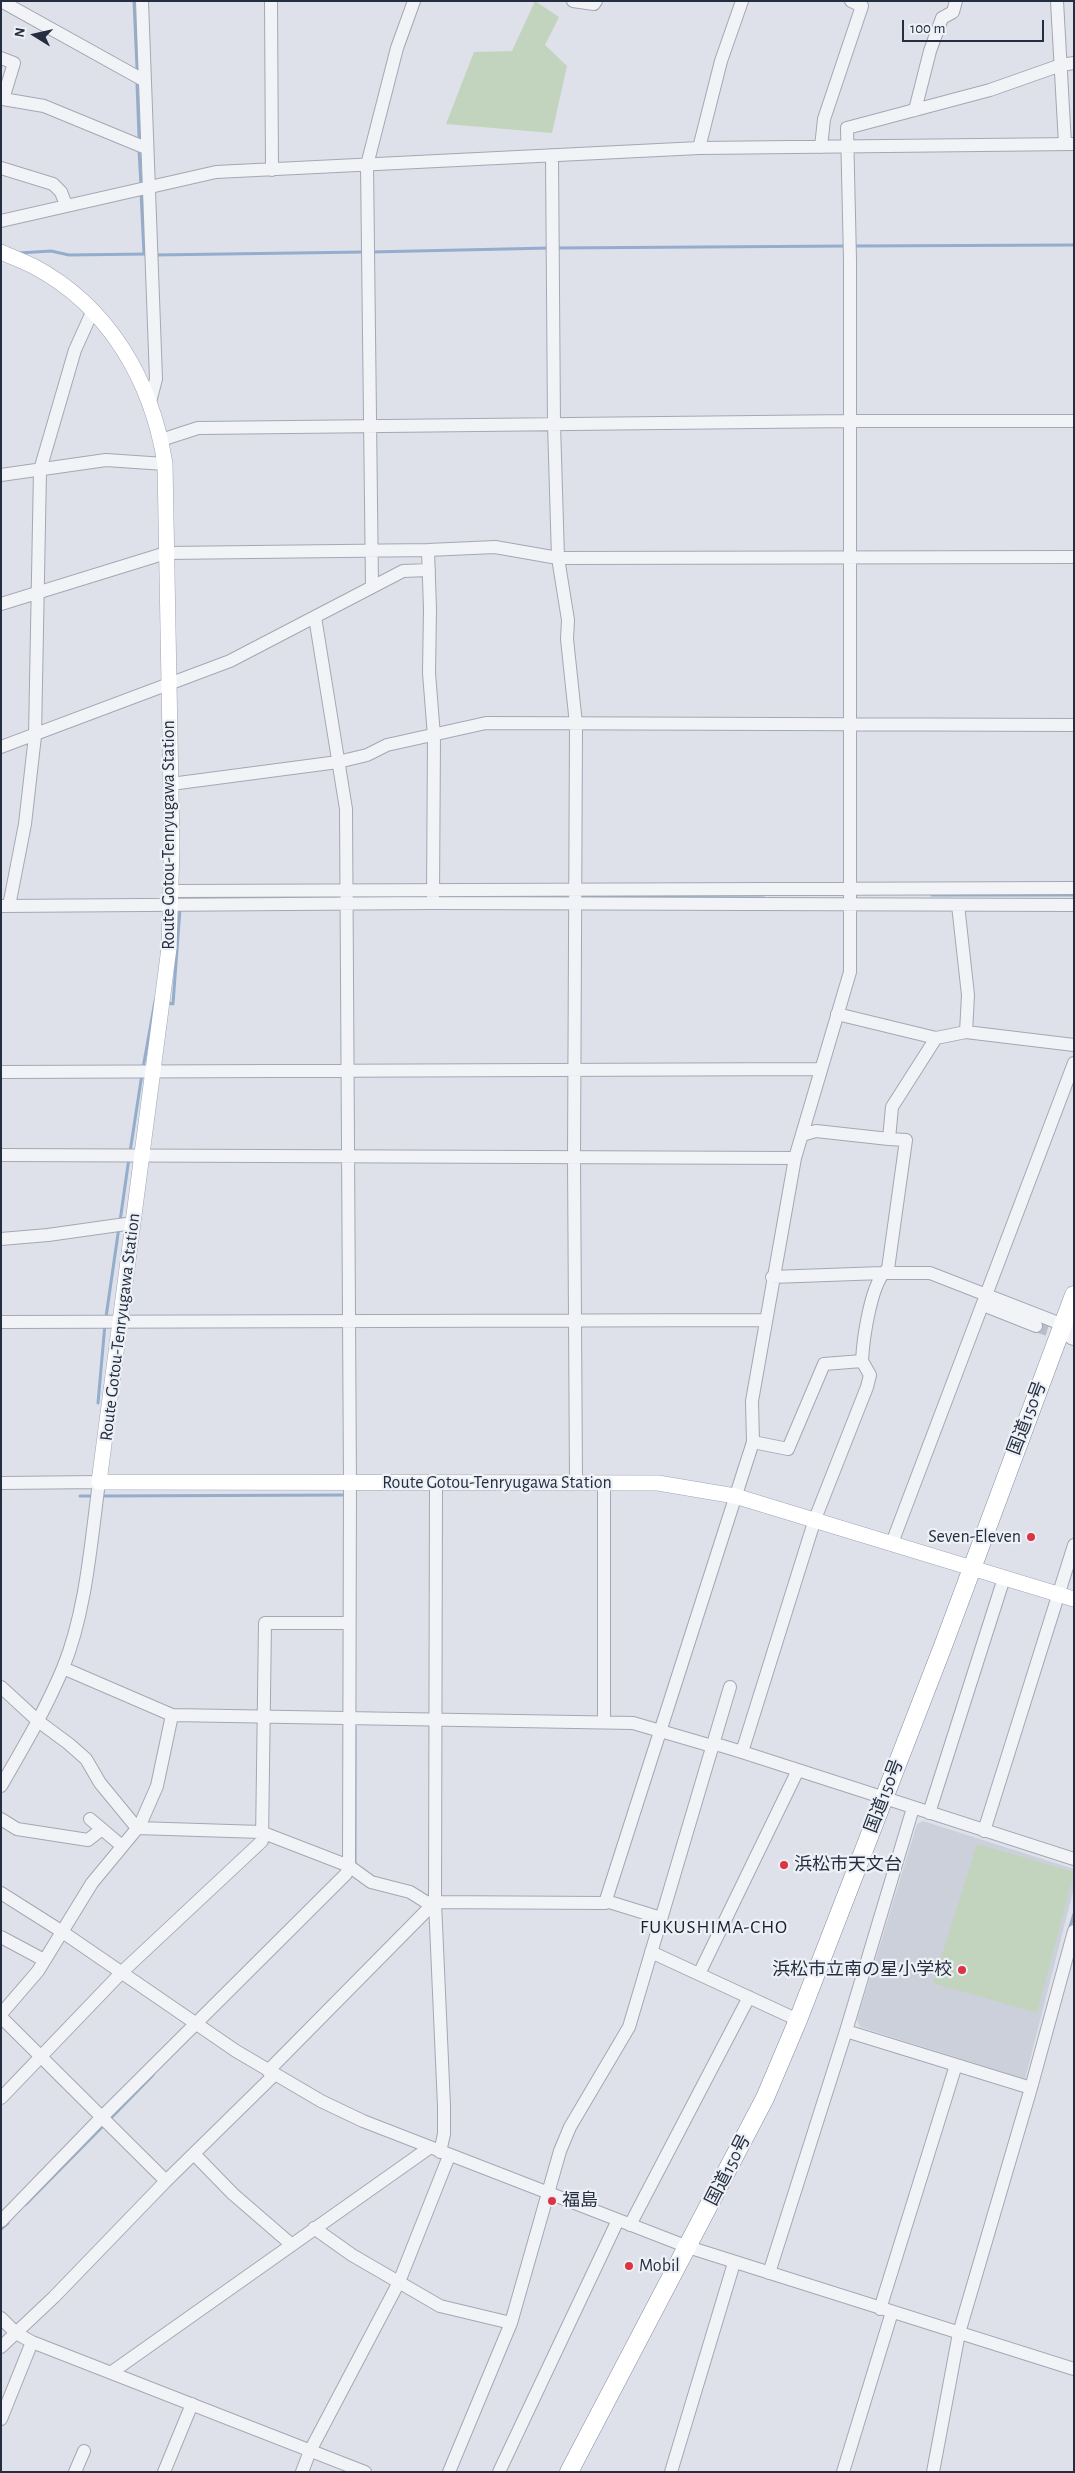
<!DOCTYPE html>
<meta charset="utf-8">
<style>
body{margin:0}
#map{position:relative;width:1075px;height:2473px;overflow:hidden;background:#dee1e9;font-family:"Alegreya Sans",sans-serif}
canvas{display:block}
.frame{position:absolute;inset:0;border:2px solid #252e41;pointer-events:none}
.north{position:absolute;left:10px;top:10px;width:50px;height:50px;-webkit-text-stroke:4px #edf1f6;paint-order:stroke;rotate:280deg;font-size:14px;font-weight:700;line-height:20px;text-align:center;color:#252e41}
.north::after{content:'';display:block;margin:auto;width:18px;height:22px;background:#252e41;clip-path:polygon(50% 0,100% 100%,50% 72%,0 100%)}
.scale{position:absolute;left:902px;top:20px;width:142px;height:22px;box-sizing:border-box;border:2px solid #252e41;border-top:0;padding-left:6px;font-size:15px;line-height:18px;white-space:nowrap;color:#252e41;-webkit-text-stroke:4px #edf1f6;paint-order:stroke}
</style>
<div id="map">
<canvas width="1075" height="2473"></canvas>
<div class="frame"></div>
<div class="north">N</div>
<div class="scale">100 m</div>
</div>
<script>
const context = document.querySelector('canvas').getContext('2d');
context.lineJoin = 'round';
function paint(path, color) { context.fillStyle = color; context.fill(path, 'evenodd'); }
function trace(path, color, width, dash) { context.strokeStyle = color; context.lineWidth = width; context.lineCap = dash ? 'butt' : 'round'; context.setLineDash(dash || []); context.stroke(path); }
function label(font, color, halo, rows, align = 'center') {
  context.font = font + ' "Alegreya Sans","Noto Sans JP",sans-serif'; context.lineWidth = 4.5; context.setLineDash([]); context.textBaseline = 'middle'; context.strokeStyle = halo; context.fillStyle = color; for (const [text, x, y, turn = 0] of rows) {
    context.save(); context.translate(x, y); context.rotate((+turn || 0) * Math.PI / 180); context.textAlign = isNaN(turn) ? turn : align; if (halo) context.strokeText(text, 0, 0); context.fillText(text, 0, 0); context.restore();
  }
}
const built = new Path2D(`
 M923,1821L1074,1869V1888L1025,2079L860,2027L857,2020L917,1824Z`);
const green = new Path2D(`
 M535,1L559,17L545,45L567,66L552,133L446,124L474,52L512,51Z
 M977,1844L1074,1872L1037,2013L933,1983Z`);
const stream = new Path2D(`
 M134,1L137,68
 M137,83L139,137
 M139,150L141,186
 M141,192L144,254
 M854,246L1074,245
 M556,248L848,246
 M371,252L550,248
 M19,253L51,251L69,255L148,254
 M154,255L365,252
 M932,895H1074
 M580,896L764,895
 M169,1003L173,1004L180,909
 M143,1068L155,1001
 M130,1152L142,1074
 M120,1221L129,1158
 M106,1317L119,1227
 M98,1403L105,1324
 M80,1496H95
 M101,1496L347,1495
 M355,1727V1865
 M1069,1930L1074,1914
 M109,2120L153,2075
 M26,2204L104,2125
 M1,2229L8,2223`);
const minorTunnel = new Path2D(`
 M1036,1326L1067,1336`);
const minor = new Path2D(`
 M1,1L145,81
 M142,1L156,379L150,402
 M271,1L272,170
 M573,1L594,4L596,1
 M1057,1L1065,144
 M1,58L14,63L3,99L44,106L146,148
 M915,110L930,51L942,18L953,12L956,1
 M821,147L824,119L862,6L851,1
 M699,148L721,61L742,1
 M552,155L554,424L558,558L568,620L567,639L576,724L574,1158L576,1482
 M1,168L53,184L61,192L66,205
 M1,221L216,172L699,148L1074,144
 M161,440L198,428L850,421H1074
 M1,475L106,460L165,464
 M428,550L430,609L429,673L434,736L433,898
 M372,586L367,165L397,48L414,1
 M1,604L166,553L428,550L495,547L558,558L1074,557
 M1,747L230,661L403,571L429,570
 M171,784L338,762L367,755L387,745L486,723L1074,725
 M171,891L1074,888
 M958,905L968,995L966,1032
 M1,906L433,903L1074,905
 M9,906L25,824L35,736L40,470L75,350L93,310
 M837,1014L936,1038L966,1032L1074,1045
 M1,1072L821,1069
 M802,1135L816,1131L889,1139
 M1,1155L795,1158
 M1,1239L48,1235L133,1223
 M772,1277L882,1273H930L1074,1329
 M983,1305L1036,1326
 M1,1322L766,1320
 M1071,1338L1074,1339
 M753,1442L788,1449L824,1364L862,1361C863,1340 871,1280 888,1269L906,1140L889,1139L892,1107L936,1038
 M436,1482L435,1902L444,2106V2134L440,2152
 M1,1483L99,1482C91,1542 86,1612 63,1668C46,1709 23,1748 1,1786
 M604,1483V1721
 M892,1543L1074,1063
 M63,1668L172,1715L633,1723L712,1746L719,1745L742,1752L1074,1859
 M1,1687L38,1721L69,1744L86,1759L100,1783L137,1828L261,1832L349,1866L371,1882L410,1892L426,1902L605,1903L753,1442L752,1401L795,1158L850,972V260L847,128L990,90L1061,65L1074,63
 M742,1752L815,1519L867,1387L870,1375L862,1361
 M929,1813L1004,1578
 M1,1819L17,1829L88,1840L102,1829
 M90,1819L122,1846
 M984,1831L1074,1545
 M1,1893L61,1931L236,2051L321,2101L363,2121L688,2247L1074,2369
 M606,1901L661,1918
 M1,1937L44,1960
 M651,1952L798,2020
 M699,1974L798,1770
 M1,2014L38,1971L92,1883L140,1825L157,1786L172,1715
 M1,2017L166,2181
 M846,2031L1031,2088
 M268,2071L435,1902
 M1,2098L122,1972L262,1841L265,1623H349
 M194,2154L233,2194L292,2245
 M1,2221L102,2117L346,1874L349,1866L350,1483L346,809L315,617
 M630,2225L749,1997
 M314,2228L352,2255L440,2306L511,2323
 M769,2273L846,2031L913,1808
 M880,2309L956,2065
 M1,2318L16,2333L32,2342L365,2472
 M1,2347L54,2297L166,2181L274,2075
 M112,2372L429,2148
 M1,2419L32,2342
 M75,2472L84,2451
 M164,2472L192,2404
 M302,2472L310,2451L399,2282L449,2156
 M449,2472L511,2323L560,2151L570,2127L629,2027L730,1687
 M499,2472L618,2220
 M671,2472L734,2263
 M843,2472L892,2312
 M933,2472L959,2333L1031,2088L1074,1931`);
const major = new Path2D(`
 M1,252C12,257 23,261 33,266C109,306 152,381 165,464L172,847L169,948L99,1482L658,1483L735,1496L1074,1599`);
const highway = new Path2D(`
 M569,2472L765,2098L798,2020L943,1646L1074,1295`);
const markers = [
 [1031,1537,5,"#dc3444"],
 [784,1865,5,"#dc3444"],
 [962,1970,5,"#dc3444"],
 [552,2201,5,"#dc3444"],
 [629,2266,5,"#dc3444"]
];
const streetNames = [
 ["Route Gotou-Tenryugawa Station",169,835,-90],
 ["Route Gotou-Tenryugawa Station",120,1327,-83],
 ["国道150号",1027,1418,-69],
 ["Route Gotou-Tenryugawa Station",497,1483],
 ["国道150号",884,1796,-69],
 ["国道150号",728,2170,-63]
];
const poiNames = [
 ["Seven-Eleven",1021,1537,"right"],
 ["浜松市天文台",794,1865],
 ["浜松市立南の星小学校",952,1970,"right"],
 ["福島",562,2201],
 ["Mobil",639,2266]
];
const neighbourhoodNames = [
 ["FUKUSHIMA-CHO",714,1927]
];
paint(built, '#cbd0db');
paint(green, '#c2d4be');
trace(stream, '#94adcd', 3);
trace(minorTunnel, '#b9bdc7', 12, [12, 6]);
trace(minor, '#a3a8b3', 14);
trace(major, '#9ca5b6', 16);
trace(highway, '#838da1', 19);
trace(minor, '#f1f3f7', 12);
trace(major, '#fff', 15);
trace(highway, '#fff', 18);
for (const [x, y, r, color] of markers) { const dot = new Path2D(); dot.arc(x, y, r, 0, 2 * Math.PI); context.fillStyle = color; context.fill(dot); trace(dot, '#edf1f6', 2); }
label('18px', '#252e41', '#edf1f6', streetNames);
label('18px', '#252e41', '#edf1f6', poiNames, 'left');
context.letterSpacing = '1px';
label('19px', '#181f32', '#edf1f6', neighbourhoodNames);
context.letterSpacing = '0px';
</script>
